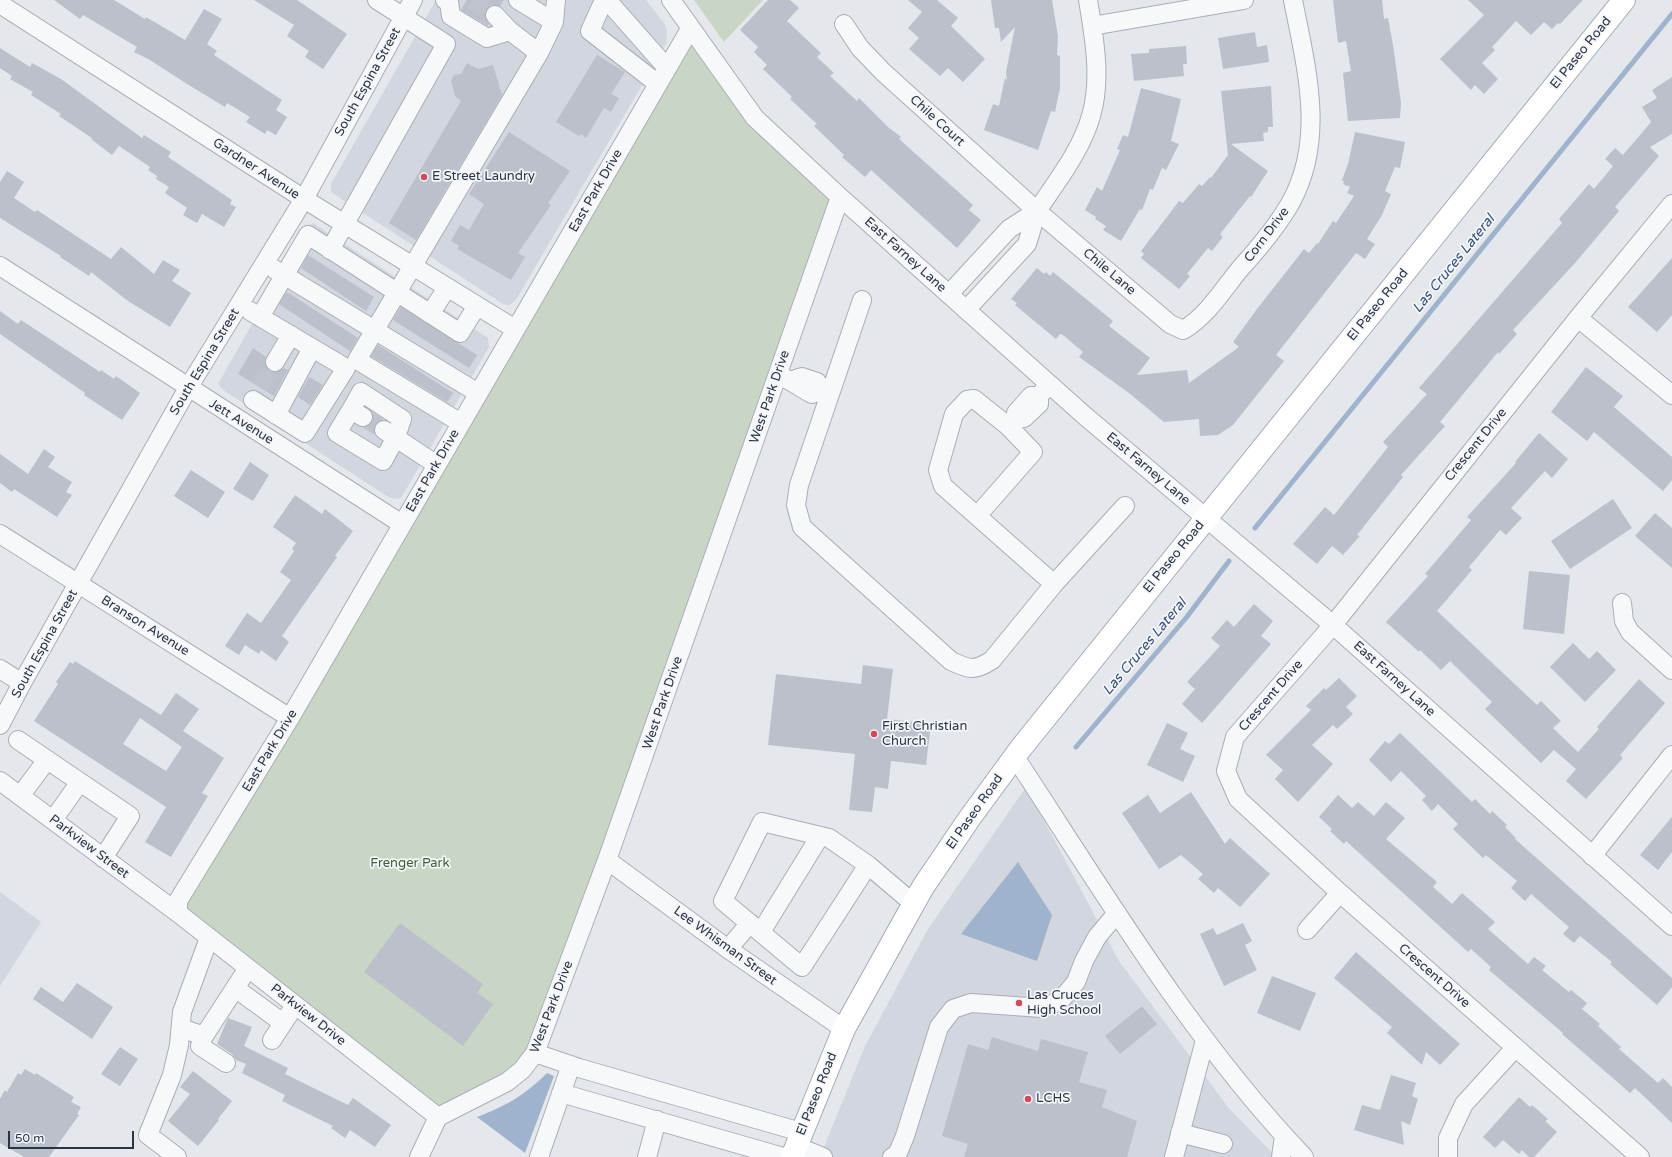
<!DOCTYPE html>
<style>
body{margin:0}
#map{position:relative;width:1672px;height:1157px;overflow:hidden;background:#e4e7ec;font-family:"Varela Round",sans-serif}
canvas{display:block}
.scale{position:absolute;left:8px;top:1131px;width:126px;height:18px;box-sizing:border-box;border:2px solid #2b3445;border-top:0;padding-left:5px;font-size:12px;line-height:14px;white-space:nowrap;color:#2b3445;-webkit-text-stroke:3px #f4f6f9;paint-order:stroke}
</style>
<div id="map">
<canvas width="1672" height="1157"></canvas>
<div class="scale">50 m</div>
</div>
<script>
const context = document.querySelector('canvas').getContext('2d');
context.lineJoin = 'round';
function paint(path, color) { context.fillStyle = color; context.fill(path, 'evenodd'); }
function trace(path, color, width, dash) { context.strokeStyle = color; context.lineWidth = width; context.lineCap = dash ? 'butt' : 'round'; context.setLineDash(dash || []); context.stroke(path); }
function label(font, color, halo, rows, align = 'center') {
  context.font = font + ' "Varela Round",sans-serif'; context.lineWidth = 3.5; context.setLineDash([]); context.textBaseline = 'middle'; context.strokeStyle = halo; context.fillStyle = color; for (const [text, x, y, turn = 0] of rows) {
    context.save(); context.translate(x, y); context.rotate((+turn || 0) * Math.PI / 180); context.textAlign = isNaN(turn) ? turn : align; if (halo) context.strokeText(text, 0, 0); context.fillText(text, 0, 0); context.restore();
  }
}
const built = new Path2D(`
 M436,0H646L664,23L667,30L666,44L520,293L515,301L509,305L503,304L331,192V184Z
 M313,223L488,338L489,347L485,354L401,498L398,499L390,498L223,390L218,384L307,227Z
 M1026,787L1119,961L1228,1107L1276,1157H820L865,1046L928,929Z
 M0,892L41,922L0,986Z`);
const green = new Path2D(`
 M694,0H763L724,42Z
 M690,29L755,118L840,197L535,1053L438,1117L209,938L178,901Z`);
const water = new Path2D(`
 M1018,862L1052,915L1037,961L961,934Z
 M547,1073L554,1076L525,1153L477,1117C506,1106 525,1095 547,1073Z`);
const stream = new Path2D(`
 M1255,528L1672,14
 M1076,747L1186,618L1229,561`);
const building = new Path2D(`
 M54,0H114L145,19L146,17L185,40L204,9L222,19L207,44L217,51L214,55L282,100L276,110L287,117L276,135L267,130L265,134L246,122L250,117L227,103L225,107L187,84L150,60L134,52L137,47L83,15L80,19Z
 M254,0H297L347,34L323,69L305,57L309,51L287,36L294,25Z
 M467,0H504L500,6L492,5L485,12V18L489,24L488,26L461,10Z
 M768,0H790L799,8L787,21L821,53L817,57L834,73L830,76L857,101L859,98L888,127L901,137L899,139L973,205L969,210L981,220L957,248L871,170L865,177L842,157L844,155L814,126L817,124L790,99L792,97L763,69L767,65L754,52L758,47L740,30Z
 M908,0H937L958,18L951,26L985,59L963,82L948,68L940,76L909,49L919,38L908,28L922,12Z
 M991,0H1052L1058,36L1057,55L1060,56V88L1055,112L1051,111L1038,150L984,130L993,104L999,106L1005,78L1007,80L1006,72L1015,27L1001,42L999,28H995Z
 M1333,0H1382L1384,19L1388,18L1393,45L1401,103L1400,118L1348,121L1343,73L1351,71L1346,41L1338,43Z
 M1468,0H1583L1560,24L1558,23L1552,29L1544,22L1531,35L1516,21L1492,47L1495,50L1482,63L1498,79L1484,94L1475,85L1471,90L1440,59L1484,15Z
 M1255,32L1257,47L1267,45L1269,62L1223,69L1218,38Z
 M1186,46L1187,64H1183L1184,76L1134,81L1131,54L1149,53V49Z
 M0,48L30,67L32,63L61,79L142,138L144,135L171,152L168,157L232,200L230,204L236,207L224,227L202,214L197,223L183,215L187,208L165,193L169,187L156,179L157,176L148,170L150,167L119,146L112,155L91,139L92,138L59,116L61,114L31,95L33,92L10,79L12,76L0,68Z
 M597,55L625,72L611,94L619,98L611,112L604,108L586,138L581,134L579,136L556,122Z
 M467,63L478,69L493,65L502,95L416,240L389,223L461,101L455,96L451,81L454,75L461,74Z
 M1672,77V134L1650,147L1659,156L1615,207L1619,211L1575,263L1513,330L1517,334L1499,354L1498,352L1440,422L1445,426L1401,475L1403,477L1357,535L1360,536L1343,555L1332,546L1317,564L1293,544L1325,507L1334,515L1388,447L1383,442L1427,394L1419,388L1562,223L1559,219L1589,184L1594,189L1613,166L1605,159L1615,148L1623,155L1651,122L1642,107L1657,98L1652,90Z
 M1271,86L1273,127H1268V132L1263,133L1264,141L1231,144L1268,171L1251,197L1250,196L1220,234L1223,237L1212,251L1208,248L1187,274L1190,276L1179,289L1141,258L1144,254L1141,251L1179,201L1183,203L1199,184L1202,186L1210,177L1211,178L1228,155L1221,91Z
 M1141,88L1181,99L1171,141L1179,144L1166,170L1162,168L1153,190L1150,189L1142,210L1140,209L1121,241L1103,230L1106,226L1095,219L1096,217L1085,210L1097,187L1102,191L1120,150L1117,149L1123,135L1128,137Z
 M509,132L570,171L548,203L551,205L518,253L525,257L511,280L457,249L459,246L451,241L460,225L469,230L484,204L469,194Z
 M1355,132L1405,142L1400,168L1395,167L1385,191L1391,194L1382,215L1367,239L1375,244L1365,259L1356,253L1276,355L1284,361L1233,425L1218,435L1200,436L1199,419L1164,422L1129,393L1079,357L1083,352L1063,335L1060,334L1056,339L1015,305L1017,303L1011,299L1037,268L1044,274L1046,272L1050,276L1053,272L1113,321L1109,326L1150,358L1137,375L1187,370L1189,383L1239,347L1233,342L1257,309L1304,249L1309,253L1317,243L1318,244L1333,221L1336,223L1354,196L1347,193L1350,187L1343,184L1344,182L1342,180L1348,164Z
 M7,171L24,182L14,198L35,212L37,210L111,259L121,247L154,274L163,260L180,270L172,281L191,293L170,327L128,301L91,272L89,276L60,257L61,256L0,218V182Z
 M308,255L374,297L366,311L301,268Z
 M1672,258V315L1657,332L1628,307Z
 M287,292L358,338L350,351L279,304Z
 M401,307L477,355L469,368L393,320Z
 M0,311L18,324L21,320L100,372L101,370L114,379L116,376L140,393L122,420L84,395L85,393L0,334Z
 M378,345L453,393L447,402L371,356Z
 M253,348L266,357L265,362L269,371L275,372L284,368L288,370L274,396L238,374Z
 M1586,367L1623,396L1614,407L1672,457V480L1663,491L1594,432L1587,441L1551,412Z
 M309,377L323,385L310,405L298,397Z
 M1539,433L1568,459L1552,478L1545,471L1511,508L1522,518L1506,535L1500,530L1469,567L1472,570L1437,611L1537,705L1541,701L1561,721L1553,728L1578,752L1599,729L1597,727L1639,679L1665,703L1620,755L1623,758L1586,799L1566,781L1576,769L1554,750L1541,763L1485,709L1492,702L1450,661L1441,670L1420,650L1419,652L1386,622L1428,576L1425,574L1471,520L1467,517L1516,463L1515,462Z
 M44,449L55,457L48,467L72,482L66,492L72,495L57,517L14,489L12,492L0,483V454L28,474Z
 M250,462L269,475L253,501L233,489Z
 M191,470L225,492L208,518L174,496Z
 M295,495L322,514L325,509L353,531L335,556L337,557L282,636L289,642L276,661L261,650L259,654L245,645L239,655L225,646L247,613L261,623L291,580L280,572L294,551L292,549L296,543L273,527Z
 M1613,499L1632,528L1570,569L1551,541Z
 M1655,513L1672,528V568L1635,536Z
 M1529,571L1570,575L1564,634L1523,629Z
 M1254,604L1273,621L1261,636L1271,644L1202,723L1182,704L1195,689L1187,682L1220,646L1211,638L1227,620L1234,627Z
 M1573,643L1589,659L1597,651L1616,670L1585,702L1550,667Z
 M75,661L161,715L176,693L199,709L183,731L224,758L202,793L208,796L171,857L145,842L166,807L34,721L58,684L56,682L70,662L73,664ZM140,718L182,747L166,771L123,744Z
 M863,665L893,669L887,719L931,724L926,765L891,761L888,789L875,787L872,812L849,810L855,754L768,745L776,674L861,684Z
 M1339,678L1357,696L1346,707L1353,714L1337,729L1333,725L1312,745L1333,764L1298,802L1275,779L1283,770L1266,755L1311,710L1306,706L1324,688L1326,690Z
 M1167,723L1188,733L1180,749L1195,756L1183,782L1147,765Z
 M1400,733L1472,802L1475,799L1490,814L1492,811L1507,825L1505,827L1516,838L1515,839L1672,978V987L1657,1005L1610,964L1612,962L1580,936L1574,943L1563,934L1569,927L1531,894L1525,901L1511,888L1517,881L1486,855L1483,858L1453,829L1458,824L1438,804L1432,811L1422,800L1426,796L1401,771L1391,782L1369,760L1385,741L1389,744Z
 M1191,792L1225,844L1230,838L1270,874L1240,907L1218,888L1214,893L1198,879L1203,874L1181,855L1159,869L1122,813L1148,795L1160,813Z
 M1338,795L1352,808L1358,802L1374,816L1386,802L1405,818L1386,839L1437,882L1433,887L1452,904L1462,893L1495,922L1488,929L1528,964L1534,957L1546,966L1542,970L1569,992L1571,990L1587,1003L1582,1009L1600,1024L1598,1026L1621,1047L1619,1049L1658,1083L1663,1078L1672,1087V1123L1635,1088L1630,1093L1562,1034L1563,1033L1489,970L1491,967L1471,949L1468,952L1346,841L1344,844L1330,831L1332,829L1319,817Z
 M1672,817V852L1658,870L1640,855Z
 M400,923L483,984L477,993L493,1004L463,1046L364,972Z
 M1243,923L1252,941L1245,945L1257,970L1224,986L1200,934L1213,928L1217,935Z
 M1356,952L1460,1044L1440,1065L1426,1052L1422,1065L1387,1033L1392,1027L1334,978Z
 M1272,976L1316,993L1300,1031L1257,1013Z
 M77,983L113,1007L92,1039L33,999L41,987L63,1002Z
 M1142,1006L1157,1024L1120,1054L1105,1036Z
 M228,1018L252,1027L244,1046L288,1068L285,1074L348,1105L353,1098L391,1125L375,1147L350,1130L345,1138L331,1128L333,1126L282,1101L285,1095L242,1073L246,1064L236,1060L232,1054L217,1044Z
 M992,1037L1038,1051L1041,1039L1088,1052L1079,1082L1107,1090L1102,1107L1137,1121L1127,1157H964L968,1144L942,1136L968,1044L988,1050Z
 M120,1047L138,1059L120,1086L101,1074Z
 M25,1069L35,1075L36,1073L74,1097L71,1102L81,1107L77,1114L79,1115L49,1157H24L0,1143V1099L5,1090L7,1092L18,1073L21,1075Z
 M193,1071L232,1101L218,1119L219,1120L198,1146L168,1121L190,1094L180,1087Z
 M1391,1075L1416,1083L1412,1096L1418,1099L1410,1125L1401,1121L1404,1145L1354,1130L1362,1105L1380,1110Z
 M1519,1097L1530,1107L1532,1105L1548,1119L1545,1121L1557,1132L1534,1157H1529L1522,1150L1519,1154L1503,1140L1495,1148L1483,1137Z`);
const minorTunnel = new Path2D(`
 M471,0L495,15
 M260,387L275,362
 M363,417L384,430`);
const minor = new Path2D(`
 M445,0L449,2L451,16L487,38L510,31L539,53
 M518,0L554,22
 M604,0L590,31L658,84
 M607,0L667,68
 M671,0L755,118L840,197L1085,416L1333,625L1672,926
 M0,4L304,199L515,329
 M495,15L510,31
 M844,24L860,48L883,72L1037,211L1170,324L1183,330C1206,317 1223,290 1239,270C1258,249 1277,227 1291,202C1326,138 1306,67 1293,0
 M1092,26L1244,0
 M1037,211C1057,181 1081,151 1091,116C1102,79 1094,37 1088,0
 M330,250L446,44L377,0
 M0,266L402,524
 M274,269L478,393
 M949,294L1009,229L1037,211L1027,244L966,310
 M862,300L799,485L796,505L802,527L951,661C970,670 975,671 992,660L1054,584
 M250,311L346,368L305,433L253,400
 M430,314L447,288
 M260,317L308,235L460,333L477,306
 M1578,318L1672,395
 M275,362L291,335
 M778,375C791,380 800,388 812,394L821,391L817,382L802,377L793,380
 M1039,396V404L1024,418L1016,419V413L1031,396H1039L1049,384
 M351,410L361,392L402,419L396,437L383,461L337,433L351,410L363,417
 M276,415L312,348
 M461,423L357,360L539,53L554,22L556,0
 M384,430L437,465
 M977,516L1033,452L1008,426L974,399L967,400L954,414L938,470L943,486L1054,584L1125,506
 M0,534L290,718
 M1622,603L1624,621L1630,632L1672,670
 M0,669L22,683
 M0,725L22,683L188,388L304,199L413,0
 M18,740L130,816L103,858
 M1015,757C1105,894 1190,1037 1304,1157
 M0,781L178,913L438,1117
 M20,796L47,760
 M53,820L80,782
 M762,822L829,838L868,865L802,967L723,901Z
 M1592,856L1672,755
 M607,860L728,949L844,1029
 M868,865L914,904
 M178,913V901L290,718L690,29
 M1307,930L1340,893
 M761,932L820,836
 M728,949L750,923
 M235,988L283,1023
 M181,1028L204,1036L248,968
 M204,1036L200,1046L226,1063
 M272,1040L289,1014
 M535,1053L579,1068L801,1132
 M561,1093L783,1157
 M1180,1133L1223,1144
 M796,1146L823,1157
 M177,1157L148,1135L172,1075L179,1045L182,1012L209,938
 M419,1157L438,1117L507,1082L522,1070L535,1053L607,860L840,197
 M539,1157L571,1065
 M647,1157L657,1120
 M892,1157L897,1155L905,1136L939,1027L953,1009L971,1003L1042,1008L1060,1001L1076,982L1084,961L1097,937L1117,913
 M1174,1157L1205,1040
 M1281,1157L1284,1136
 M1448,1157V1138L1464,1104L1515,1048
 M1640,1157L1340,893L1238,799L1226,771L1235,737L1333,625L1578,318L1672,204`);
const major = new Path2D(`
 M792,1157L844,1029L923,887L969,819L1021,748L1624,0`);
const markers = [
 [424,177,4,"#d1495b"],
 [874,734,4,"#d1495b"],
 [1019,1003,4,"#d1495b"],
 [1028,1099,4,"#d1495b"]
];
const streetNames = [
 ["El Paseo Road",1581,53,-51],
 ["South Espina Street",368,82,-61],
 ["Chile Court",937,121,42],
 ["Gardner Avenue",256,169,33],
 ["East Park Drive",596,191,-60],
 ["Corn Drive",1267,235,-53],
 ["East Farney Lane",905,255,42],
 ["Chile Lane",1109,272,40],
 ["El Paseo Road",1378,305,-51],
 ["South Espina Street",205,362,-59],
 ["West Park Drive",770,397,-71],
 ["Jett Avenue",241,422,32],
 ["Crescent Drive",1476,445,-51],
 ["East Farney Lane",1148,469,40],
 ["East Park Drive",433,471,-60],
 ["El Paseo Road",1174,557,-51],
 ["Branson Avenue",145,626,32],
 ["South Espina Street",45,644,-61],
 ["East Farney Lane",1394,679,42],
 ["Crescent Drive",1271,696,-49],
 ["West Park Drive",663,703,-71],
 ["East Park Drive",270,751,-59],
 ["El Paseo Road",975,812,-55],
 ["Parkview Street",89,847,37],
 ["Lee Whisman Street",725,946,36],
 ["Crescent Drive",1434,976,41],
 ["West Park Drive",552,1007,-69],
 ["Parkview Drive",308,1015,38],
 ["El Paseo Road",817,1094,-68]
];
const poiNames = [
 ["E Street Laundry",432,177],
 ["First Christian",882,727],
 ["Church",882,742],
 ["Las Cruces",1027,996],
 ["High School",1027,1011],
 ["LCHS",1036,1099]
];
const parkNames = [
 ["Frenger Park",410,864]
];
const waterNames = [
 ["Las Cruces Lateral",1454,264,-51],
 ["Las Cruces Lateral",1145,647,-50]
];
paint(built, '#d2d6de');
paint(green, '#c9d6c5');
paint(water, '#9fb4cc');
trace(stream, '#9fb4cc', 5);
paint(building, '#bbc0ca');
trace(minorTunnel, '#bfc3cb', 18, [18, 9]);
trace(minor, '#a9aeb7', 20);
trace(major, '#a3abb8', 24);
trace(minor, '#f7f8fa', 18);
trace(major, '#fff', 22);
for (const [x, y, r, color] of markers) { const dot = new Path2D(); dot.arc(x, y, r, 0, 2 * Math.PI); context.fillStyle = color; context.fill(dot); trace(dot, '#f4f6f9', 1.5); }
label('13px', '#2b3445', '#f4f6f9', streetNames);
label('13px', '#2b3445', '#f4f6f9', poiNames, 'left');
label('13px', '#3f6138', '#f4f6f9', parkNames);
label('italic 14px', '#34527a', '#f4f6f9', waterNames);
</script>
